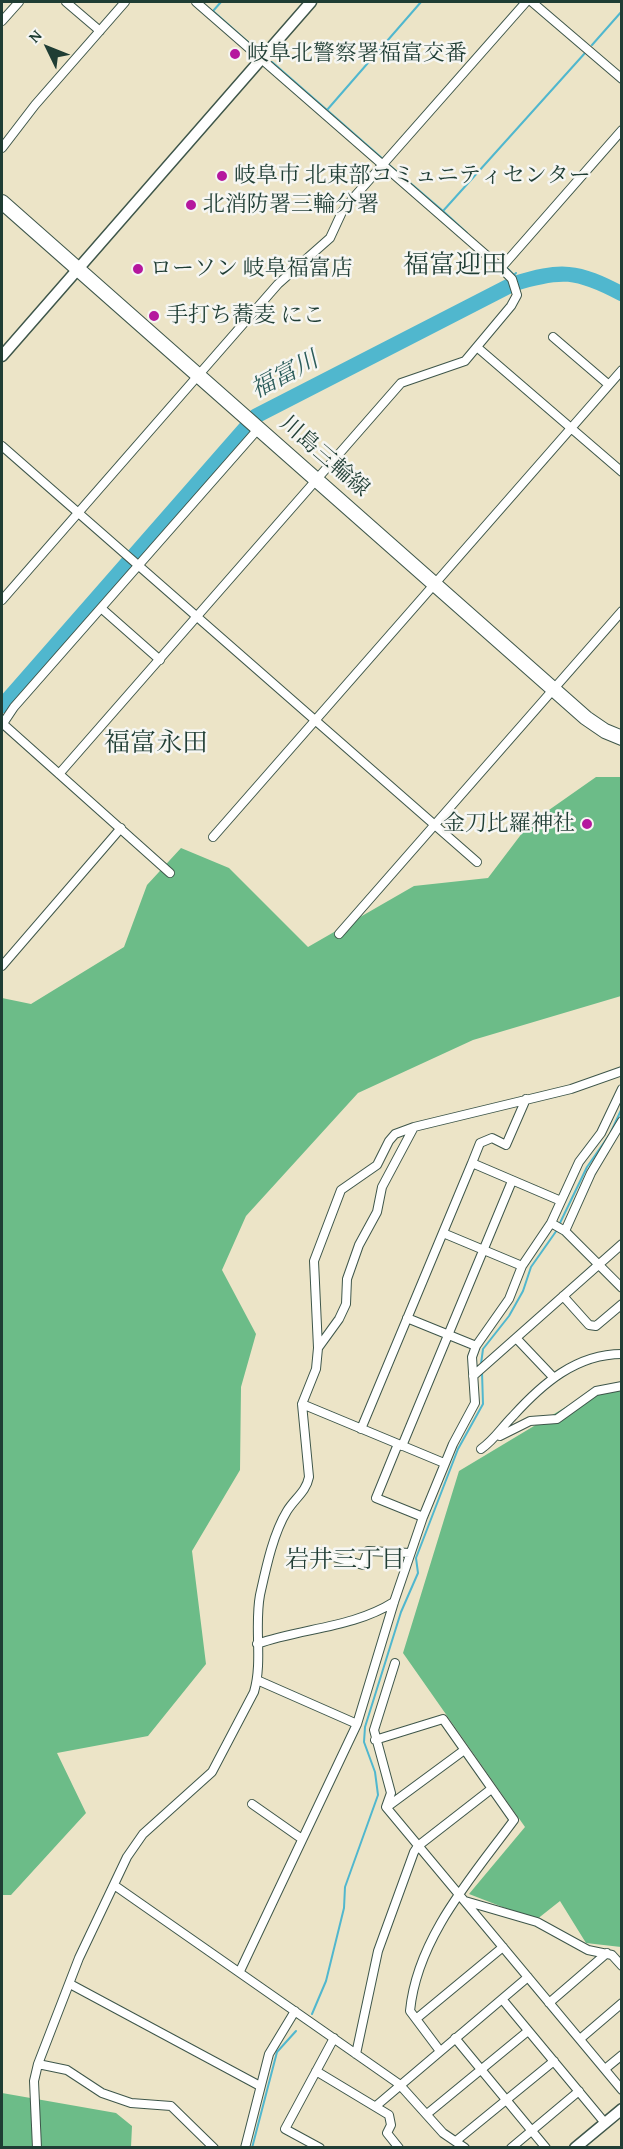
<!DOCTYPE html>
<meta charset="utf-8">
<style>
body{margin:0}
#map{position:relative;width:623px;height:2149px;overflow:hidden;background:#ece4c7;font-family:"Gentium Book Plus",serif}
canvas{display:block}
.frame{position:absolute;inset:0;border:3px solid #1f3d34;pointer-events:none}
.north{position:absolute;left:18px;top:18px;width:60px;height:60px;-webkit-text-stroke:4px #f6f6f2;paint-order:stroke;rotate:313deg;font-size:16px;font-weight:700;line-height:24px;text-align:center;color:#1f3d34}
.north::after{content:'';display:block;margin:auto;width:21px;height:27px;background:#1f3d34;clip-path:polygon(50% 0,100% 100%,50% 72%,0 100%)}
</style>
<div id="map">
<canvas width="623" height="2149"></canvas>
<div class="frame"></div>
<div class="north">N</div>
</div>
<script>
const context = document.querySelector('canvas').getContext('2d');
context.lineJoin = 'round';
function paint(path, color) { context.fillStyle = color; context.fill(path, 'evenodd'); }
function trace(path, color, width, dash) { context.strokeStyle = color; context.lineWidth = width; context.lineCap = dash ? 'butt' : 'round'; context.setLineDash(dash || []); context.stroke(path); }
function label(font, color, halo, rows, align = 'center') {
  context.font = font + ' "Gentium Book Plus","Noto Serif JP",serif'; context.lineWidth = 5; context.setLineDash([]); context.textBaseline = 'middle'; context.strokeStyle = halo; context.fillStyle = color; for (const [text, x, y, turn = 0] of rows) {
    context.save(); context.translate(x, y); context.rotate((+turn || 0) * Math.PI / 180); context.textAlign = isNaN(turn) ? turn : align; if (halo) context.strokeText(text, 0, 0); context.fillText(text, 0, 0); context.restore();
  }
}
const forest = new Path2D(`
 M596,777H621V996L473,1040L358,1093L246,1216L222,1270L256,1334L241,1387L240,1470L192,1551L206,1664L148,1736L57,1753L86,1813L11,1895H2V998L31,1004L124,947L147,885L181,848L229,868L308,947L414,886L488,878L529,824Z
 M621,1384V1947L586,1943L560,1901L536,1920L469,1894L525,1827L403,1653L459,1471L569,1405Z
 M2,2093L116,2113L132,2126L131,2147L2,2148Z`);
const stream = new Path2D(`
 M221,2L213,11L257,50
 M592,45L622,11
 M272,62L327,110
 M384,160L327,110L421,2
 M388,164L443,211
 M467,233L443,211L585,53
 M507,268L514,275L516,273
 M519,279L520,282
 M559,1225L587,1167L610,1134L622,1108
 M481,1364L483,1349L509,1316L523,1291L531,1267L557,1230
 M312,2014L326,1981L344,1908L345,1887L378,1795L375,1772L364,1742L365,1727L401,1612L418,1573L416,1558L458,1449L483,1404L482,1372
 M252,2148L277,2052L296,2031`);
const river = new Path2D(`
 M2,706L256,416L513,284C561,269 577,270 622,294`);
const minor = new Path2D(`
 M66,2L100,31
 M532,2L622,79
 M2,21L19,2
 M2,148L35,105L125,2
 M501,268L622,130
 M553,337L609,385
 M478,348L622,472
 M2,446L477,862
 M2,600L278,284L330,238L342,212L355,196L526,2
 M101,608L160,660
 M2,723L170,873
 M2,725L14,707L259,428
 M59,774L401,383L465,361L511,306L517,295L512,279L501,268L196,2
 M213,837L622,370
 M339,934L622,611
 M2,966L121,828
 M472,1163L480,1143L492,1138L506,1145L526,1099
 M551,1223L565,1231L622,1288
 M565,1231L591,1173L622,1121
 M443,1233L522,1266
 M563,1296L589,1325L596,1326L622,1304
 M407,1318L476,1346
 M516,1338L553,1377
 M318,1348L314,1261L341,1190L377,1165L389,1141L395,1134L414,1127
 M473,1376L622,1244
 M302,1404L444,1463
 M361,1429L472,1163L561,1201
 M500,1436L530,1421L557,1419L596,1391L622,1386
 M398,1444L376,1498L423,1517
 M402,1446L512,1181
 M481,1449C495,1439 501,1428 513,1416C542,1384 576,1354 622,1354
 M322,1554L363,1565L368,1551L410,1553
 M257,1644C302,1628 353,1628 394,1602
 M395,1663L374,1730L391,1793L386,1807L622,2090
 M257,1680L357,1724
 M375,1740L443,1719L514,1820C472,1877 417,1938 410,2011L440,2051
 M252,1804L302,1839
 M387,1807L463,1751
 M114,1885L399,2084L443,2133L465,2148
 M465,1901L537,1922L588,1950L612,1955L622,1966
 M240,1971L357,1724L394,1602L423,1517L453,1444L475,1403L472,1357L476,1346L509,1299L522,1266L551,1223L579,1162L601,1133L622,1089
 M70,1984L260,2086
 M502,1999L605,2123
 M549,2003L607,1953
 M416,2019L503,1947
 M455,2038L546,2148
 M580,2039L622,2003
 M356,2054L378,1951L414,1852L418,1846L490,1790
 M38,2064L67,2070L102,2093L131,2103L171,2106L214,2148
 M605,2069L622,2055
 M316,2071L389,2115L391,2125L387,2133L399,2148
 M376,2106L528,1977
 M427,2114L528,2031
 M456,2141L554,2061
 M37,2148L34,2081L38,2064L79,1958L127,1857L143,1834L212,1772L254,1692C263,1661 254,1627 260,1595C266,1568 273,1534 287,1511C295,1498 306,1492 309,1477L302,1404L316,1369L318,1348L339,1319L346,1304L347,1279L359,1245L377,1212L382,1187L414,1127L571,1089L622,1071
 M245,2148L269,2054L295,2011
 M320,2148L285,2129L334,2038
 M511,2148L579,2091`);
const tertiary = new Path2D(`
 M2,356L311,2
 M575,2148L622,2109`);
const primary = new Path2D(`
 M2,202L586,718L605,731L622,738`);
const markers = [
 [235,54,6,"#b5179e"],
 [222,176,6,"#b5179e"],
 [191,205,6,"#b5179e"],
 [138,269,6,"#b5179e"],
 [154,316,6,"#b5179e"],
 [587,824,6,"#b5179e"]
];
const poiNames = [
 ["岐阜北警察署福富交番",247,54],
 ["岐阜市 北東部コミュニティセンター",234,176],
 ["北消防署三輪分署",203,205],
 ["ローソン 岐阜福富店",150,269],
 ["手打ち蕎麦 にこ",166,316],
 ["金刀比羅神社",575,824,"right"]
];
const streetNames = [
 ["川島三輪線",324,457,41]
];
const waterNames = [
 ["福富川",285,376,-28]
];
const neighbourhoodNames = [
 ["岩井三丁目",345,1561]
];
const quarterNames = [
 ["福富迎田",455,266],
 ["福富永田",156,744]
];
paint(forest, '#6cbc88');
trace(stream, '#50b7ce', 2);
trace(river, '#50b7ce', 15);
trace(minor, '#3e564a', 10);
trace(tertiary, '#3e564a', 13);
trace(primary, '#3e564a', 16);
trace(minor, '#fff', 8);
trace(tertiary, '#fff', 10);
trace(primary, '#fff', 14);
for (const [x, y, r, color] of markers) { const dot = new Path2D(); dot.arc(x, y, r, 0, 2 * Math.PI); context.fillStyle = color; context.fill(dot); trace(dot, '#f6f6f2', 2); }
label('22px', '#1f3d34', '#f6f6f2', poiNames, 'left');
label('22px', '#1f3d34', '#f6f6f2', streetNames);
label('italic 24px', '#2b5c5a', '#f6f6f2', waterNames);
label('24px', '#1f3d34', '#f6f6f2', neighbourhoodNames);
label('26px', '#1f3d34', '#f6f6f2', quarterNames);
</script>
